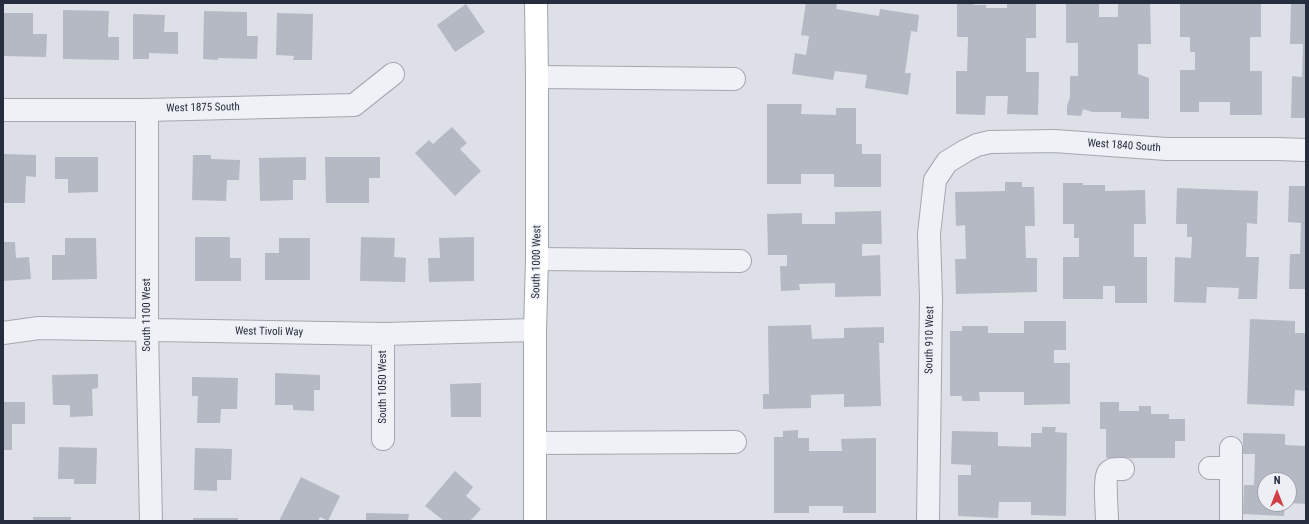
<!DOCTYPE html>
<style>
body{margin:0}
#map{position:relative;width:1309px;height:524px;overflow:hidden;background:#dde0e7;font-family:"Roboto Condensed",sans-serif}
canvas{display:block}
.frame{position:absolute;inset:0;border:4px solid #262d3e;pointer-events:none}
.north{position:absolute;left:1257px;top:472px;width:40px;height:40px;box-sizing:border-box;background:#edeff5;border:1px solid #9da1ac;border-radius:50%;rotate:0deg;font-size:11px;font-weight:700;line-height:16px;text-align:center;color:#262d3e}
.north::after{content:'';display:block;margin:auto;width:14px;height:18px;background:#d03e46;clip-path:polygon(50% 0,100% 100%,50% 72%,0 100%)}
</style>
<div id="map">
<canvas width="1309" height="524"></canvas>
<div class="frame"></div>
<div class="north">N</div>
</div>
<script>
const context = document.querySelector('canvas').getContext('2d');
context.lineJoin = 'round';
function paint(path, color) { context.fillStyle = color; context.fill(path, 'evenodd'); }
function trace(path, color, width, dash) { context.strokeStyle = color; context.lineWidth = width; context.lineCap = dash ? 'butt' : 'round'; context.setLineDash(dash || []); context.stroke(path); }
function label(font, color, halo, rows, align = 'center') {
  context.font = font + ' "Roboto Condensed",sans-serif'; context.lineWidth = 3; context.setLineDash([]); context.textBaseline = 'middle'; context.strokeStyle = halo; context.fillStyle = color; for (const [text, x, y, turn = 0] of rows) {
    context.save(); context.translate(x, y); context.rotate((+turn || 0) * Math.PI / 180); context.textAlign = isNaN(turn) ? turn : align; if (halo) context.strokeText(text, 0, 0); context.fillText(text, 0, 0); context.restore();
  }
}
const building = new Path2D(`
 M806,3H837L836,9L879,16L880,9L919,15L917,32L911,31L905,73H911L908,95L865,88L867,75L835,71L833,80L792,74L795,53L806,55L809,36L801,35Z
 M957,3H974V5H986V8H1007V4L1036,3V38H1026V72H1039L1038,115L1007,114L1008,96H986L985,115L956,114V71H967L968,37H957Z
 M1066,3H1099V17H1118V3H1150L1151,44H1138V74L1149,78V119L1121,118V112H1092L1083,109L1081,116L1067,115V106L1070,97V76H1078V43H1066Z
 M1180,3L1261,4V37H1250V71H1262V115H1230V102H1199V112H1180V70H1195V52H1190V37H1180Z
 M1291,3H1306V118H1291L1292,76L1302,77L1303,44H1290Z
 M466,4L485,32L455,52L437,25Z
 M63,10L109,11L108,37H119V60L63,59Z
 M204,11L247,12V36H258L257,59L218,58V60L203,59Z
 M3,13H33V34H47L46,57L3,56Z
 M277,13L313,14L312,60H293L294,56L276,55Z
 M133,14L165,15L164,32H178V54L149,53V59H133Z
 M767,104H802L801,114L836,115V108H856V144H862V154H881V187H834V174H801V184H767Z
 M452,127L467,143L460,149L481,171L455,196L415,153L429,140L433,144Z
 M3,154L36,155V177L26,176L25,203H3Z
 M193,155H211V159L240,160L239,180H227L226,201L192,200Z
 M55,157H98V192L68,193V179H55Z
 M306,157V180H293V200L260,201L259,158Z
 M325,157H380V178H369V203H326Z
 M1005,182H1022V187H1034L1035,226H1025L1026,258H1037V292L956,294L955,259H966L965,225L956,226L955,192L1005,191Z
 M1063,183H1083V185H1105V191L1145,190L1146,224H1134V257H1147V303H1115V286H1103V299H1063V257H1079V238H1074V224H1063Z
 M1289,186H1306V289H1289L1290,254H1300L1301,223L1288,222Z
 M1177,188L1258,191L1257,224L1247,223L1246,257H1259L1257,299H1238L1239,288L1207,287L1206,303L1174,302L1175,257L1191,258L1192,237H1187V224H1176Z
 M881,211L882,244H862V256L880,255L881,296L835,297V283L799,284L800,290L781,291L780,266H787V255H768L767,214L802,213V224H835V212Z
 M195,237H230V258H241V281H195Z
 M361,237L395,238L394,257L406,258L405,282L360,281Z
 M474,237V281L429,282L428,258H440L439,238Z
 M65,238H96L97,279L52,280V255H65Z
 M279,238H310V280H265V253H279Z
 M3,242H15L16,258L29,257L31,279L3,281Z
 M1250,319L1295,321V333H1306V391L1295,390L1294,406L1247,404Z
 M1024,321H1066V350H1054V363H1070V404L1024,405V392H979L980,401H962V396H950V331H962V326H988V333H1024Z
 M811,325L812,339L844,338V328L884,327V343H879L881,406L844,407V394L811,395V408L763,409V394H769L768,326Z
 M275,373L320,375V390H314V411L293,410V405H275Z
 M98,374V388L92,389L93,416L70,417V405H53L52,375Z
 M192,377L238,378L237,409H221L220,423H197L198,396H192Z
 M481,383V417H451L450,384Z
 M3,402H25V424H12V450H3Z
 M1100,402H1119V411H1139V406H1151V414H1169V419H1185V441H1175V458H1106V429H1100Z
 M1042,427H1056L1055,432L1067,433L1066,516L1031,515V502H999L998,518L958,516V475H971V465L951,464L952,431L998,432V446L1031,447V433H1042Z
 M798,430V438H809V451H842L841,439L876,438V513H843V506H809V513H774V437H783V431Z
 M1243,433L1285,434V445L1306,446V504L1289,503V480H1265V504H1285L1284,516L1243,514L1244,485H1254L1255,454H1243Z
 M59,447L97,448L96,484H74V479H58Z
 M195,448L232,449L231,480H217V491L194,490Z
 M455,471L473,487L466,496L481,509L470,521H444L425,506Z
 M301,477L340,496L328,521L320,517L318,521H279Z
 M366,513L409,514L408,521H366Z
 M33,517H71V521H33Z
 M193,518H238V521H193Z`);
const minor = new Path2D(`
 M537,77L734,79
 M3,110H147L354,105L393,74
 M147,110V330L151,521
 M537,259L740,261
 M3,333L39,328L383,334L535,330
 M383,439V334
 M535,443L735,442
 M1210,468H1231
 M928,521L931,299L929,234L935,180L947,162L965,151L977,145L990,142L1054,141L1166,149H1277L1306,150
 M1107,521C1107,512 1104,479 1108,473C1112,468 1118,469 1123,469
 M1231,521V448`);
const major = new Path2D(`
 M535,521V330L537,259V77L536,3`);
const streetNames = [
 ["West 1875 South",203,108,-1],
 ["West 1840 South",1124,146,4],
 ["South 1000 West",537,262,-89],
 ["South 1100 West",147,315,-90],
 ["West Tivoli Way",269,332,1],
 ["South 910 West",930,340,-89],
 ["South 1050 West",383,387,-90]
];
paint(building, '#b4b9c4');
trace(minor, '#a2a7b1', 24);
trace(major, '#9ca3b3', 24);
trace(minor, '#f0f1f6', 22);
trace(major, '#fff', 22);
label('11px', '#262d3e', '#edeff5', streetNames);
</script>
